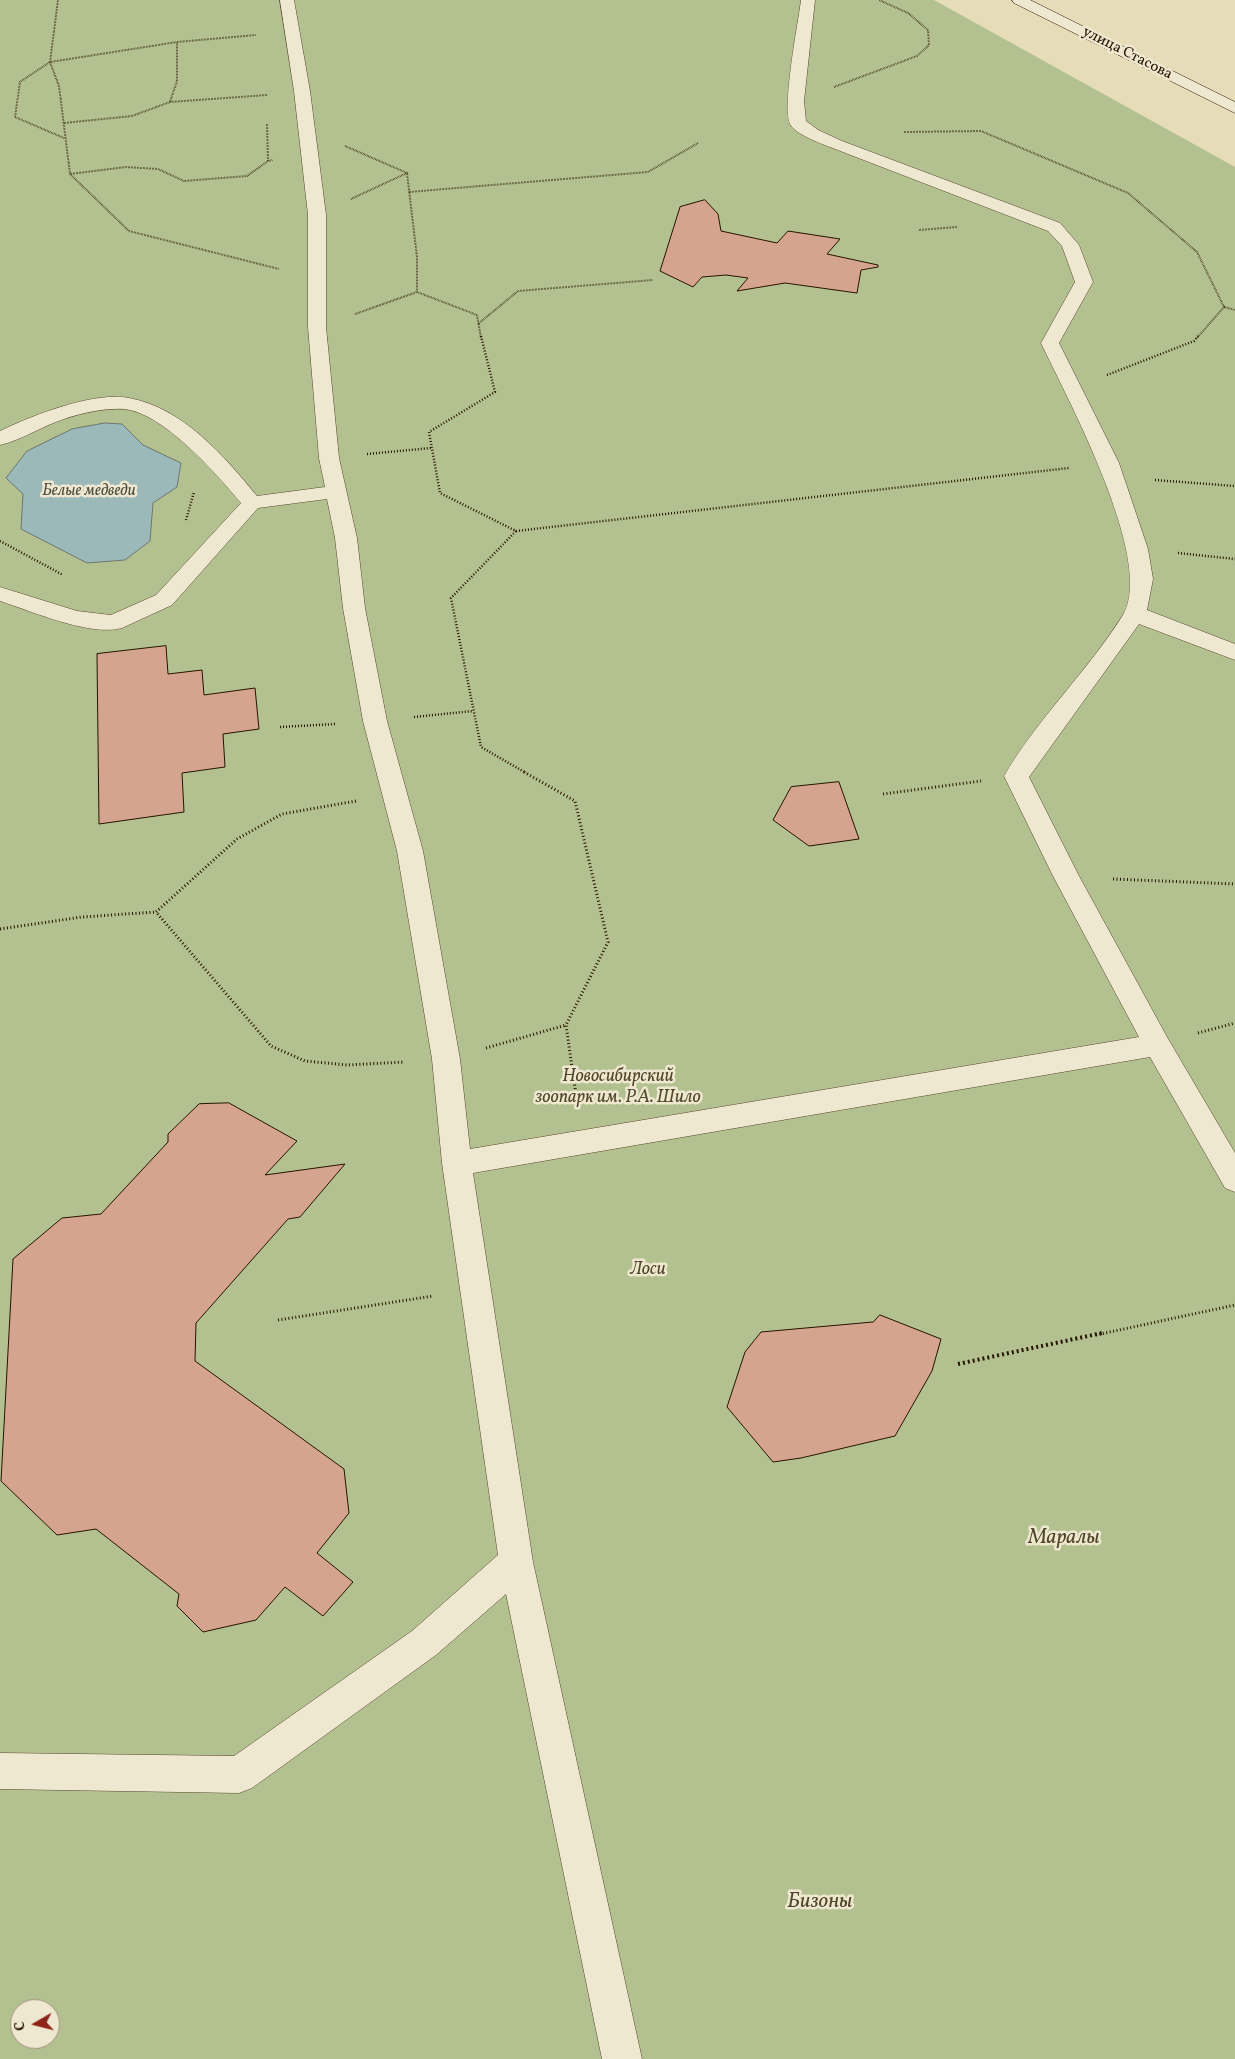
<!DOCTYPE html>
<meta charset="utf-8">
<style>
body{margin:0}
#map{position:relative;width:1235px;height:2059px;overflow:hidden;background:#e6dcb8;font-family:Vollkorn,serif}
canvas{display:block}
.north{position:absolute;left:10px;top:1999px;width:50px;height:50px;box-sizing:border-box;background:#efe8d1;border:1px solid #9f937d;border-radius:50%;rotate:262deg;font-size:14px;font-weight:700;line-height:20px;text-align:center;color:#271400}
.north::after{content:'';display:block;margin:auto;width:18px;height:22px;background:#8f2418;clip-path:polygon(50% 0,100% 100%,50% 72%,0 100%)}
</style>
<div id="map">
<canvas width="1235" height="2059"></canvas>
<div class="north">С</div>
</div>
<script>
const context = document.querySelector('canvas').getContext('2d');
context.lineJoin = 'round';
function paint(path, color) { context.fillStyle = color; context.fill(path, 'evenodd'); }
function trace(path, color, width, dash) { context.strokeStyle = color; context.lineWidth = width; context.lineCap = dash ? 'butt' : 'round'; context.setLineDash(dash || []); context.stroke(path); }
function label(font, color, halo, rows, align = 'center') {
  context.font = font + ' Vollkorn,serif'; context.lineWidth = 5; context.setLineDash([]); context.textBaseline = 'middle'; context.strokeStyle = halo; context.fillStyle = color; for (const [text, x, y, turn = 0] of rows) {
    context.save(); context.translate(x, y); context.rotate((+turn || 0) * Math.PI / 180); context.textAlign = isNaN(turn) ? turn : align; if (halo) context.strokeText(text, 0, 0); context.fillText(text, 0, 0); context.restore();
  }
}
const green = new Path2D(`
 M0,0H934L1235,167V2059H0ZM20,2009H50V2039H20Z`);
const water = new Path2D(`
 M105,423L122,424L143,445L181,463L177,487L153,503L150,541L125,560L87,563L21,529L23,494L6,478L27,451L72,429Z`);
const building = new Path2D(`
 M705,200L718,214L721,231L777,243L788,231L840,239L827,254L878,265V267L861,270L857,293L785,283L737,291L748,278L726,275L702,277L693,287L660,271L680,207Z
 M166,646L168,674L202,670L204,695L255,688L259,729L223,734L225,767L182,773L184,812L99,824L97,654Z
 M839,782L859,839L809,846L773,820L791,787Z
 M229,1103L297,1141L265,1175L345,1164L300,1217L288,1219L196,1323L195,1361L344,1469L349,1513L317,1553L353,1582L323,1616L285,1587L256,1620L203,1632L177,1606L179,1594L96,1529L57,1535L1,1481L13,1259L62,1218L101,1214L168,1142V1134L199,1104Z
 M880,1315L941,1339L932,1371L895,1436L801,1458L773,1462L727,1407L745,1352L761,1332L873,1322Z`);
const pathFar3 = new Path2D(`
 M58,0L50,62L59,86L70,174L129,231L279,269
 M834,87L917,56L929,45L928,30L908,13L879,0
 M170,102L177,81V42
 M64,123L132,116L170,102L267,95
 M267,124L268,161
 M904,132L981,131L1128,193L1197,252L1224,307L1197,338
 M64,138L15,117L20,82L50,62L177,42L256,35
 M345,146L407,173L417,257V292L477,315L481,338
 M70,174L126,167L158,169L184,181L247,176L268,161L273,160
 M409,192L648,172L698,143
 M351,199L407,173
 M919,230L957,227
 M1224,307L1235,310
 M355,314L417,292
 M478,324L518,291L653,280`);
const pathFar2 = new Path2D(`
 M481,336L495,392L429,432L440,493L516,531L451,598L481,747L526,773
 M1107,375L1194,341L1198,336
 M367,454L431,448
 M1155,480L1235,486
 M186,520L194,492
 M516,531L1069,468
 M0,541L63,575
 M1178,553L1235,559
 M414,717L473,711
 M280,727L336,724`);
const pathFar1 = new Path2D(`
 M524,772L575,801L608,942L566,1025
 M883,794L981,781
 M356,801L282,814L237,839L156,912L271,1046L305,1061L347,1065L404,1062
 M1113,879L1235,884
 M0,929L82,917L156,912
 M1198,1033L1235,1023
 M486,1048L566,1025L577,1102
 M278,1320L433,1296
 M1096,1335L1235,1305`);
const path = new Path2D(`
 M958,1364L1102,1333`);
const street = new Path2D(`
 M280,0H294L310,91L326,215V327L339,458L357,538L365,608L387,721L423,851L460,1059L470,1149L1139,1037L1053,876L1004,776C1037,719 1088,671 1123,615C1156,561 1066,396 1041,343L1075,282L1062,246L1048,231L830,147C820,143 795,134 790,124C782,105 798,24 801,0H815L804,101L806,121L818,130L842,141L1060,223L1079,245L1093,282L1059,343L1119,463L1148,549L1153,579L1147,610L1235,644V660L1139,624L1029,777L1079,876L1167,1037L1235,1153V1192L1225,1188L1150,1057L473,1173L533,1562L642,2059H602L506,1594L436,1655L252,1788L239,1793L0,1789V1753L234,1756L412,1631L498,1555L442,1163L432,1059L397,851L363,721L343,608L335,538L327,499L258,508L172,605L122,628C91,637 31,611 0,601V587L77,611L111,615L156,595L241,503C217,474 162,412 124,409C104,408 82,413 64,419C42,426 22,440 0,445V431C31,416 94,391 129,398C183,408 224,456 257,496L325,487L319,458L308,327V215L294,91Z`);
const secondary = new Path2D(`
 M1012,0H1030L1235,102V113L1014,3Z`);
const farStreetnames = [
 ["улица Стасова",1127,54,27]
];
const farWaternames = [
 ["Белые медведи",89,492]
];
const parkNames = [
 ["Новосибирский",618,1078],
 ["зоопарк им. Р.А. Шило",618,1099],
 ["Лоси",648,1271]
];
const nearParknames = [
 ["Маралы",1064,1539],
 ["Бизоны",820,1903]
];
paint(green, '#b3c190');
paint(water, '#9cb9ba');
trace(water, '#6d7770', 1);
paint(building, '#d5a48e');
trace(building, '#271400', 1);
trace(street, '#57462e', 1);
trace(secondary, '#271400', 1);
trace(pathFar3, '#271400', 2, [0.5, 1]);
trace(pathFar2, '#271400', 2.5, [1, 2]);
trace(pathFar1, '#271400', 3, [1, 2.5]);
trace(path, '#271400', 4, [2, 3]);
paint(street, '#efe8d1');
paint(secondary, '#efe8d1');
label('15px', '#271400', '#efe8d1', farStreetnames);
label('italic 16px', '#504e41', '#efe8d1', farWaternames);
label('italic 18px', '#51482b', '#efe8d1', parkNames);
label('italic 21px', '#51482b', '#efe8d1', nearParknames);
</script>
